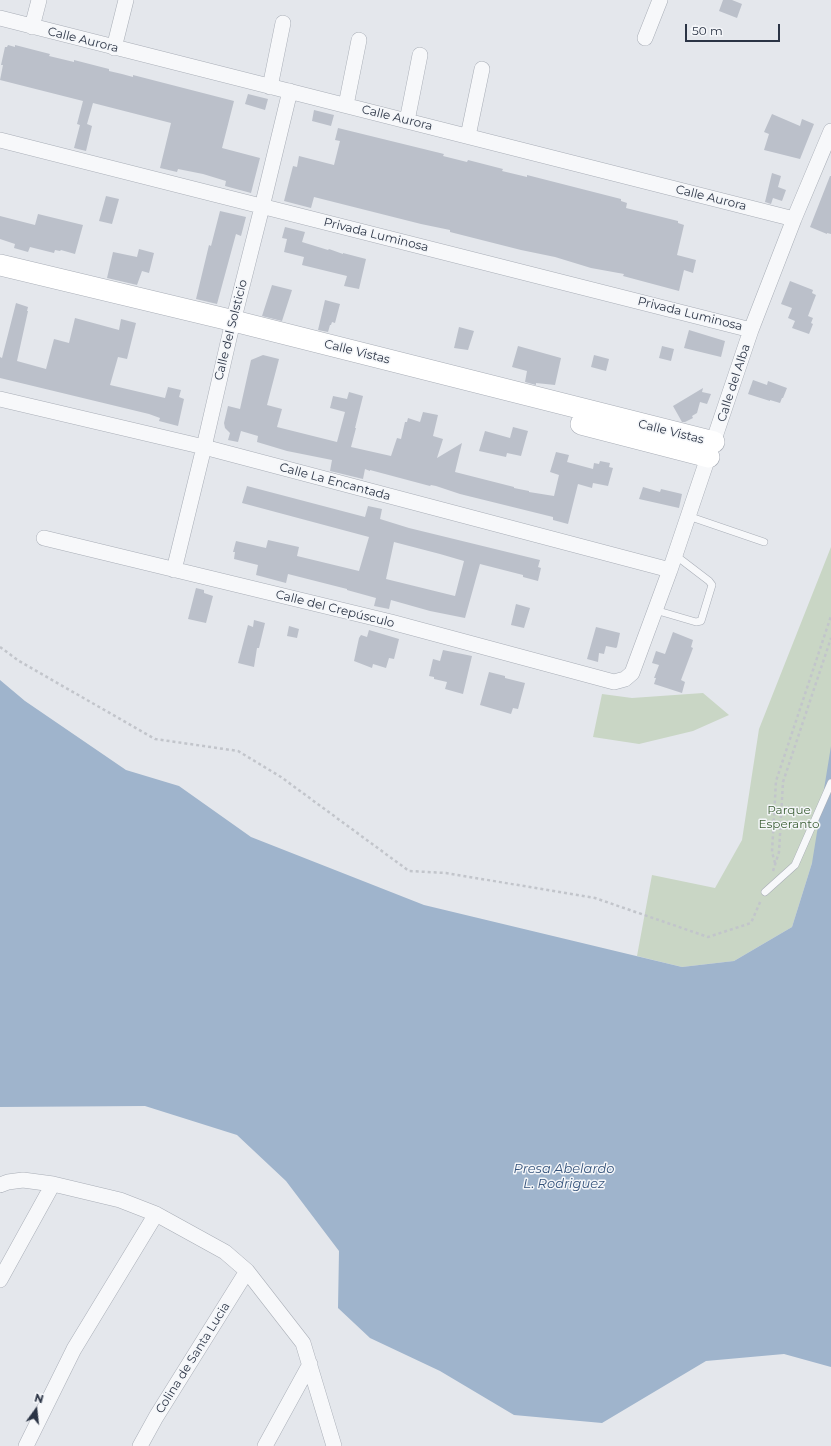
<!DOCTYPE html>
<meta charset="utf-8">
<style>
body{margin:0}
#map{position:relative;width:831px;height:1446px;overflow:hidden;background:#e4e7ec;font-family:Montserrat,sans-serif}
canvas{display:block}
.north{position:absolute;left:16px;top:1390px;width:40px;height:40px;-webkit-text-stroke:3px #f4f6f9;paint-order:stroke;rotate:15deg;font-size:11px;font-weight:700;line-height:16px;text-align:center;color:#2b3445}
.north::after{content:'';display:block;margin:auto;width:14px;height:18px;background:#2b3445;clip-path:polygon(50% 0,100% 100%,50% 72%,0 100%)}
.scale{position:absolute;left:685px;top:24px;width:95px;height:18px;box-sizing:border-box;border:2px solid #2b3445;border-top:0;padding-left:5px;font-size:12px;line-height:14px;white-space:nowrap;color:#2b3445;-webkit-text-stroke:3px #f4f6f9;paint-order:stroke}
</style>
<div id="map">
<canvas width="831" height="1446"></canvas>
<div class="north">N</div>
<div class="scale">50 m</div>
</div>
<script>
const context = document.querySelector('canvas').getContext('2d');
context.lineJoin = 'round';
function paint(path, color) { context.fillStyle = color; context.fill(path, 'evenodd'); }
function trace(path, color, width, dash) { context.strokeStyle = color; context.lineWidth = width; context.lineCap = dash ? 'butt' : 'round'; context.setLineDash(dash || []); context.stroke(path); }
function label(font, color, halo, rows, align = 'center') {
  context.font = font + ' Montserrat,sans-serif'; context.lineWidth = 3; context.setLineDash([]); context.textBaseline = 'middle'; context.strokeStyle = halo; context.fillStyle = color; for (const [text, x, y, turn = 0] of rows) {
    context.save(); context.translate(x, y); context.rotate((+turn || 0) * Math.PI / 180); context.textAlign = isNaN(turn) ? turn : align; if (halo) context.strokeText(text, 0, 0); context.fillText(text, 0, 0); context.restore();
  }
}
const green = new Path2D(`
 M831,547V829L812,863L792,927L734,961L682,967L637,956L652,875L715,888L742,840L759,729Z
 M703,693L729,715L693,731L639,744L593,737L602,694L632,698Z`);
const water = new Path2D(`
 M0,680L25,701L126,770L179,786L251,837L424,905L682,967L734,961L792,927L812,863L831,746V1367L784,1354L706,1361L602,1423L514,1415L440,1371L370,1338L338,1308L339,1251L286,1181L237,1135L145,1106L0,1107Z`);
const building = new Path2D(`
 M723,0H732L742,4L737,18L719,11Z
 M8,45L15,47V45L50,54L49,56L74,62V60L109,69V71L122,74L133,77V75L234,101L222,148L260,158L251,193L225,186L226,181L203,174L178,169L177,172L160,168L171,123L136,114L93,103L87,124L92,126L86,151L74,148L80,125L77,124L83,101L0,80L3,65H1L5,47H7Z
 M248,94L268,99L265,110L245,104Z
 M314,110L334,115L331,126L312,121Z
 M772,114L800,126L802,119L814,124L800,159L764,150L769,134L764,132Z
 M338,128L444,154L443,156L467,162L468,160L503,169L502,171L527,177V175L621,199V201L627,203L626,208L678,221V223L684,225L677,255L696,260L693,273L684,270L679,291L623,276L624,274L591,268L555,257L521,250L450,232V230L421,224L314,197L311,208L284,201L293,166L297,167L299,156L334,165L340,141L335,140Z
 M772,173L781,176L778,187L786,190L782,201L773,198L771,204L765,202Z
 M830,176H831V234L827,233V234L810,227Z
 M106,196L119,199L112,224L99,221Z
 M220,211L246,217L241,236L236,234L217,304L196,299L209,245L211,246Z
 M38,214L83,225L75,254L61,250L60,251L55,250L54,253L30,247L28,252L14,248L15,244L0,239V216L35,225Z
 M285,227L305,232L302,242L328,250L329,249L343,254V253L366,259L359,289L344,286L347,276L302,265L304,257L284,252L287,239L282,238Z
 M139,249L154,253L149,273L142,271L137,285L107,278L113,252L137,257Z
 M790,281L813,290L812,293L816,295L808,316L813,318L811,323L813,324L809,334L792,328L795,321L788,318L792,308L781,304Z
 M272,285L292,290L282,321L262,316Z
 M325,300L340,304L335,323L332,322L331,325H330L328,332L318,330Z
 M16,303L28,307L27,311H28L17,361L46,369L54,339L69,343L75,318L119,330L121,319L136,323L127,359L118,357L110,385L165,398L168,387L181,390L179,397L184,399L178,426L159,421L160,418L149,414L0,378V357L2,358Z
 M459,327L474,331L468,350L454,348Z
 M689,330L725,341L721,357L684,348Z
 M518,346L561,358L555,385L536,383V385L525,382L527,371L512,367Z
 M662,346L674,349L671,361L659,358Z
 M263,355L279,359L267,405L282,409L277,427L337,442L345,412L330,408L333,396L347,399L349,392L363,396L355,428H356L351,447L391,456L397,438L401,439L405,422H407L408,418L420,422L423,412L438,415L433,436L443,439L437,458L462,443L455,472L514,487V488L529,491V492L554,496L559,475L550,472L556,452L569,455L567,462L593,469L594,463L599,464L600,461L610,463L609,467L613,468L608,486L593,483L592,488L578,484L568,524L553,520V517L460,494L436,486L431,485L430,486L370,470V471L365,469L363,479L330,471L332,460L287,451L257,442L258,436L241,431L238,442L228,440L230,433L225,428L224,423L228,406L240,409L251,360Z
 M594,355L609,359L606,371L591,367Z
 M753,380L767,385L768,381L787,388L783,398H782L780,403L770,400V401L748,394Z
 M703,388L702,392L711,394L707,404L700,402L697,413L692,416L693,418L685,422H682L673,406Z
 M513,427L528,431L521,456L507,453L506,457L479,451L485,431L510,438Z
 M247,486L365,517L368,506L382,509L380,519L409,528L540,560L538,567L541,568L538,581L523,577V575L480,564L465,618L430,611L391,600L389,609L374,606L376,598L347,590V589L288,574L286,583L256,575L258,565L234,559L235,552H233L236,541L266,548L268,540L299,547L297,556L359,571L369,537L242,503ZM394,542L440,554L464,561L455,596L386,579Z
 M643,487L660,492L661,489L682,494L679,508L639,499Z
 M196,588L204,590V593L213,596L206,623L188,619Z
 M516,604L530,608L524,628L511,625Z
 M254,620L265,623L259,648H257L254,667L238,663L248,625L253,627Z
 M289,626L299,629L297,638L287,636Z
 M596,627L620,633L617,647L616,648L606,646L604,654L599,653L598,662L587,659Z
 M369,630L399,639L394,659L389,658L386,668L373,664L372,668L354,661L359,638L361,635L367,637Z
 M673,632L693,640L691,647L693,648L681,680L685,682L682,693L654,684L656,678H654L659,665L652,663L656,651L665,654Z
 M443,650L472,656L463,694L445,689L447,682L434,679V677L429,676L433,659L440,661Z
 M489,672L505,676V678L525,683L518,709L513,708L511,714L480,705Z`);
const path = new Path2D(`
 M0,647L19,661L155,739L238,751L281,777L409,871L446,873L595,898L708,937L751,923L761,900
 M775,863L772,852L776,781L831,616
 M773,871L779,852L783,782L831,638`);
const lane = new Path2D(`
 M688,516L764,542
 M655,610L696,622L701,621L712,585L709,581L675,555
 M765,892L795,865L831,783`);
const street = new Path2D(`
 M0,18L794,219
 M32,27L39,0
 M645,38L660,0
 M114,48L126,0
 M270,87L283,23
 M346,105L359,40
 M407,121L420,55
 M468,136L482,69
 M0,140L751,330
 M0,399L204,447L670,570
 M44,538L391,622L614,682L625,679L632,673L670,570L751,330L794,219L831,131
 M174,570L204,447L230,334L262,207L290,91
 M0,1185L8,1182L23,1180L53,1184L120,1200L156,1214L225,1252L247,1271L303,1343L334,1446
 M0,1280L53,1184
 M26,1446L74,1349L156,1214
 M140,1446L156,1417L247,1271
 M265,1446L310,1364`);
const secondary = new Path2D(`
 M0,265L234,321L714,442
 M581,424L709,457`);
const streetNames = [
 ["Calle Aurora",83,40,14],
 ["Calle Aurora",397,118,14],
 ["Calle Aurora",711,198,14],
 ["Privada Luminosa",376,235,14],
 ["Privada Luminosa",690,314,14],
 ["Calle del Solsticio",231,330,-76],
 ["Calle Vistas",357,352,14],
 ["Calle del Alba",734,383,-72],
 ["Calle Vistas",671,432,14],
 ["Calle La Encantada",335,482,15],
 ["Calle del Crepúsculo",335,609,14],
 ["Colina de Santa Lucia",193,1358,-58]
];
const parkNames = [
 ["Parque",789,810],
 ["Esperanto",789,824]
];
const waterNames = [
 ["Presa Abelardo",564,1169],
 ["L. Rodriguez",564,1184]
];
paint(green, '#c9d6c5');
paint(water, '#9fb4cc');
paint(building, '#bbc0ca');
trace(lane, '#a9aeb7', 8);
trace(street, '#a9aeb7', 16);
trace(secondary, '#a9aeb7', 22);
trace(path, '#c2c5cb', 2.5, [3, 3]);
trace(lane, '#f7f8fa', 7);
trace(street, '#f7f8fa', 15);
trace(secondary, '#fff', 21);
label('12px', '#2b3445', '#f4f6f9', streetNames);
label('12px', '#3f6138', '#f4f6f9', parkNames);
label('italic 13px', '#34527a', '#f4f6f9', waterNames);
</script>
